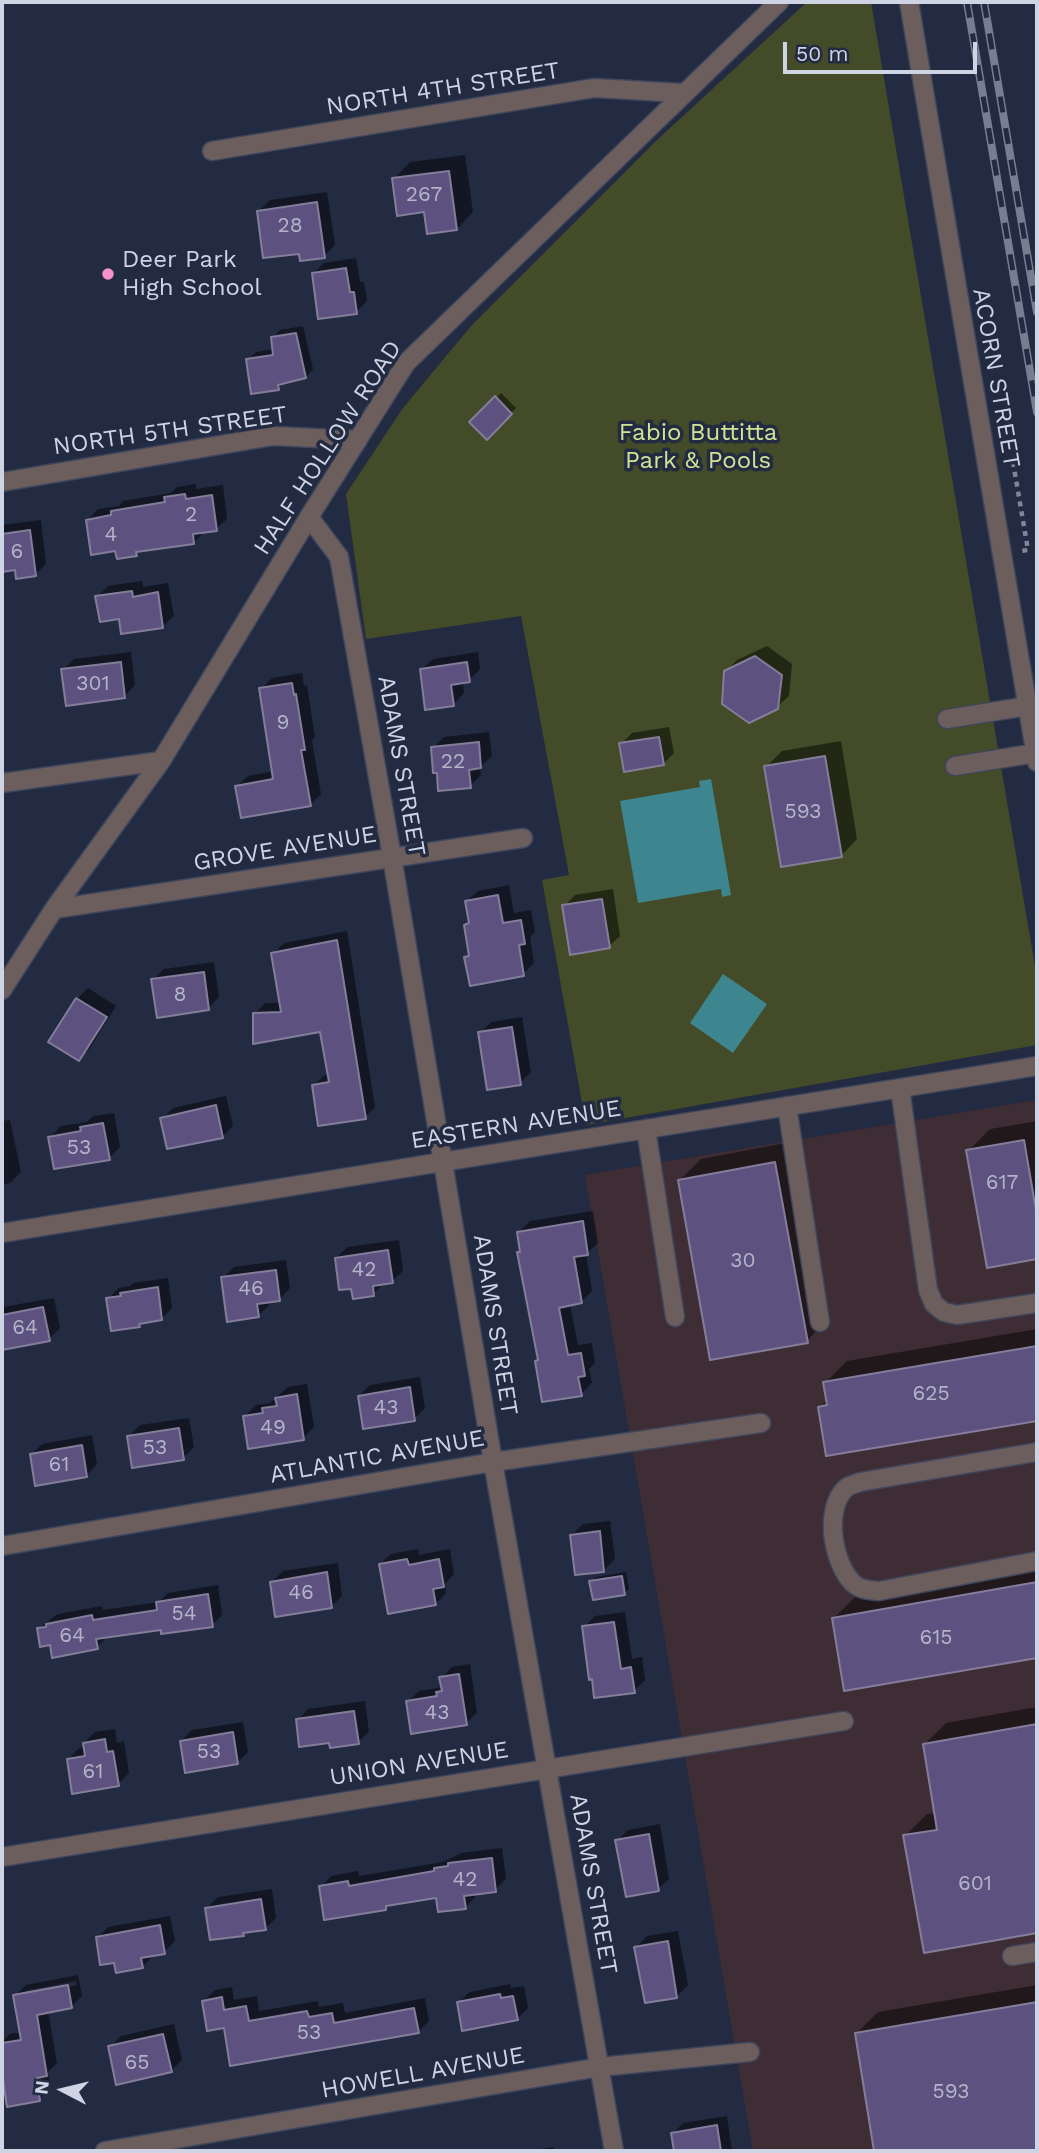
<!DOCTYPE html>
<style>
body{margin:0}
#map{position:relative;width:1039px;height:2153px;overflow:hidden;background:#222b42;font-family:"Work Sans",sans-serif}
canvas{display:block}
.frame{position:absolute;inset:0;border:4px solid #ced4e3;pointer-events:none}
.north{position:absolute;left:28px;top:2055px;width:70px;height:70px;-webkit-text-stroke:5px #222b42;paint-order:stroke;rotate:277deg;font-size:19px;font-weight:700;line-height:28px;text-align:center;color:#ced4e3}
.north::after{content:'';display:block;margin:auto;width:24px;height:32px;background:#ced4e3;clip-path:polygon(50% 0,100% 100%,50% 72%,0 100%)}
.scale{position:absolute;left:783px;top:42px;width:194px;height:32px;box-sizing:border-box;border:4px solid #ced4e3;border-top:0;padding-left:9px;font-size:21px;line-height:24px;white-space:nowrap;color:#ced4e3;-webkit-text-stroke:5px #222b42;paint-order:stroke}
</style>
<div id="map">
<canvas width="1039" height="2153"></canvas>
<div class="frame"></div>
<div class="north">N</div>
<div class="scale">50 m</div>
</div>
<script>
const context = document.querySelector('canvas').getContext('2d');
context.lineJoin = 'round';
function paint(path, color) { context.fillStyle = color; context.fill(path, 'evenodd'); }
function trace(path, color, width, dash) { context.strokeStyle = color; context.lineWidth = width; context.lineCap = dash ? 'butt' : 'round'; context.setLineDash(dash || []); context.stroke(path); }
function label(font, color, halo, rows, align = 'center') {
  context.font = font + ' "Work Sans",sans-serif'; context.lineWidth = 7; context.setLineDash([]); context.textBaseline = 'middle'; context.strokeStyle = halo; context.fillStyle = color; for (const [text, x, y, turn = 0] of rows) {
    context.save(); context.translate(x, y); context.rotate((+turn || 0) * Math.PI / 180); context.textAlign = isNaN(turn) ? turn : align; if (halo) context.strokeText(text, 0, 0); context.fillText(text, 0, 0); context.restore();
  }
}
const industrial = new Path2D(`
 M1037,1100V2151H753L585,1175Z`);
const green = new Path2D(`
 M807,2H871L1037,978V1045L586,1125L542,880L569,875L521,616L366,639L346,494L403,408L471,326L658,139Z`);
const water = new Path2D(`
 M711,779L731,895L722,897L721,889L638,903L620,801L700,787L699,781Z
 M723,974L767,1004L733,1053L690,1023Z`);
const shadow = new Path2D(`
 M465,155L473,212L457,229L426,210L394,179L410,162Z
 M327,192L335,245L324,256L259,211L270,200Z
 M356,258L360,282H364L367,301L356,312L313,274L324,263Z
 M303,326L313,369L306,377L285,382L278,388L248,360L256,352L274,349L273,338L280,330Z
 M501,393L516,408L487,437L472,422Z
 M196,484V489L223,485L227,519L216,529L205,531L193,543L140,550L136,554L117,549L88,520L98,509L119,506L123,501L171,493L177,487Z
 M41,520L46,564L35,575L17,568L2,570V525Z
 M142,581L143,587L168,583L174,616L163,626L120,617L97,597L108,586Z
 M767,646L792,664L789,696L777,707L726,671L737,660Z
 M131,652L135,685L125,696L63,670L74,659Z
 M478,652L480,669L469,680L463,681L464,693L454,704L422,669L433,659Z
 M302,673L304,686L307,685L315,737L312,741L321,794L310,805L237,786L248,776L274,771L261,689L272,678Z
 M669,727L674,753L663,764L621,744L632,733Z
 M489,732L492,756L480,767L481,775L470,786L433,748L444,737Z
 M841,741L857,839L841,856L766,767L782,751Z
 M509,885L514,913L531,910L535,932L530,937L534,963L523,974L466,957L471,953L465,925L470,921L467,901L478,891Z
 M613,889L620,936L609,946L564,906L575,895Z
 M347,931L375,1107L365,1117L314,1085L325,1075L330,1074L322,1030L255,1014L265,1003H282L273,954L284,943Z
 M214,962L219,997L209,1008L153,980L164,969Z
 M88,988L116,1006L90,1048L79,1059L77,999Z
 M522,1017L531,1072L520,1083L480,1033L491,1022Z
 M226,1096L233,1126L222,1137L162,1119L173,1108Z
 M114,1113L120,1147L109,1158L50,1137L61,1126L87,1122L93,1116Z
 M10,1120L21,1172L10,1183L2,1185V1121Z
 M1037,1121V1258L988,1266L968,1151L990,1129Z
 M796,1141L828,1319L807,1341L680,1180L701,1159Z
 M593,1211L598,1243L586,1254L592,1291L581,1302L570,1304L578,1345L592,1343L595,1363L589,1369L592,1383L581,1394L539,1359L519,1253L522,1250L519,1232L530,1221Z
 M399,1240L403,1271L392,1281L385,1282L373,1294L353,1287L336,1258L347,1247Z
 M286,1260L290,1288L280,1299L268,1301L269,1305L258,1316L223,1278L234,1267Z
 M168,1278L172,1308L161,1319L143,1321L139,1326L108,1299L119,1288L130,1286L133,1283Z
 M54,1298L60,1328L49,1339L2,1348L3,1307Z
 M1037,1329V1419L827,1454L820,1407L828,1399L825,1383L847,1361Z
 M420,1377L425,1408L414,1419L359,1396L370,1385Z
 M307,1384L314,1427L303,1438L245,1416L256,1405L270,1403L288,1387Z
 M189,1418L194,1447L183,1458L129,1436L140,1425Z
 M92,1435L97,1464L87,1475L31,1455L42,1444Z
 M610,1521L615,1559L604,1570L572,1535L583,1524Z
 M418,1549L419,1555L450,1549L454,1574L445,1584L446,1593L436,1604L380,1564L391,1554Z
 M338,1563L342,1596L331,1607L272,1582L283,1571Z
 M1037,1566V1656L845,1689L834,1618L855,1597Z
 M626,1572L629,1589L624,1594L591,1582L596,1577Z
 M218,1585L222,1615L212,1625L162,1628L107,1637L97,1647L51,1643L39,1628L58,1614L102,1606L103,1610L159,1602L168,1593Z
 M625,1612L632,1659L642,1657L645,1680L634,1691L584,1627L595,1616Z
 M470,1664L477,1713L466,1723L408,1702L419,1691L443,1687L441,1678L452,1667Z
 M365,1701L369,1732L358,1742L331,1741L298,1720L308,1709Z
 M1037,1707V1931L925,1951L905,1836L927,1814L936,1813L925,1744L946,1723Z
 M243,1722L248,1752L237,1763L181,1741L192,1730Z
 M115,1729L117,1743L124,1741L129,1773L118,1784L69,1759L79,1748L85,1747L84,1743L95,1732Z
 M660,1824L669,1879L658,1889L617,1841L628,1830Z
 M502,1848L506,1879L495,1890L476,1893V1896L466,1907L437,1896L390,1904L386,1908L321,1887L331,1876L358,1871L359,1876L443,1862L461,1853Z
 M272,1889L276,1918L265,1929L246,1931L243,1934L207,1908L218,1897Z
 M170,1916L175,1941L164,1952L153,1956L142,1967L115,1961L97,1938L108,1927Z
 M678,1931L688,1985L677,1996L636,1947L647,1936Z
 M78,1975L82,1996L71,2007L48,2011L57,2063L48,2072L50,2089L39,2099L9,2105L2,2062V2042L10,2034L22,2032L15,1996L26,1985ZM76,1981L77,1985L25,1995V1991Z
 M510,1984L511,1988L524,1986L528,2008L517,2019L459,2002L470,1992Z
 M1037,1985V2151H876L857,2033L878,2012Z
 M232,1987L234,2000L257,1996L259,2011L318,2001L319,2007L343,2003L345,2013L425,1998L429,2021L418,2032L225,2026L204,2001L215,1990Z
 M174,2024L182,2060L171,2071L110,2047L121,2036Z
 M727,2116L732,2151H676L673,2134L683,2123Z
 M554,2147V2151H528Z`);
const building = new Path2D(`
 M449,171L457,230L427,234L424,212L397,216L392,178Z
 M317,202L325,258L300,261L299,254L263,258L257,211Z
 M346,268L350,292H354L357,314L318,319L312,273Z
 M296,333L306,378L278,385L279,390L251,394L246,359L273,355L271,337Z
 M495,396L512,414L487,440L469,422Z
 M185,494L186,499L212,495L217,531L193,534L194,544L136,552L137,556L117,559L115,551L91,555L86,520L111,515V511L165,502L164,497Z
 M30,530L36,576L16,579L15,570L2,572V534Z
 M132,591L133,597L158,592L163,628L121,634L119,619L100,622L95,596Z
 M755,656L782,675L778,709L749,723L722,704L724,671Z
 M121,662L125,698L66,706L61,669Z
 M467,662L470,682L451,685L454,706L425,710L420,669Z
 M292,683L294,695L296,694L305,750H301L311,806L241,818L235,786L273,779L259,688Z
 M659,737L664,765L624,772L619,743Z
 M479,742L481,768L469,770L471,788L438,791L437,773H433L431,747Z
 M825,756L842,857L781,867L764,766Z
 M498,895L503,923L521,920L525,944L519,945L524,976L470,986L464,957L469,956L464,925L469,923L465,901Z
 M602,899L610,948L570,955L562,905Z
 M337,940L366,1119L318,1126L312,1085L329,1082L320,1032L253,1044V1013L281,1012L271,953Z
 M204,972L209,1010L157,1018L151,979Z
 M76,998L107,1017L79,1061L48,1042Z
 M512,1027L521,1085L487,1090L478,1032Z
 M216,1105L223,1138L167,1149L160,1118Z
 M103,1123L110,1160L54,1169L48,1137L81,1131L80,1127Z
 M1024,1140L1037,1216V1259L987,1268L966,1150Z
 M775,1162L808,1343L710,1360L678,1180Z
 M583,1221L588,1255L574,1257L582,1303L559,1308L568,1355L581,1353L585,1376L578,1377L582,1396L542,1402L535,1361L538,1360L517,1252H520L517,1232Z
 M388,1250L393,1283L373,1286L374,1296L353,1299L351,1289L339,1290L335,1258Z
 M276,1270L280,1301L257,1304L259,1317L227,1322L221,1277Z
 M158,1287L162,1320L139,1324L140,1327L111,1331L106,1298L121,1296L120,1293Z
 M43,1307L50,1341L2,1350V1315Z
 M1037,1346V1421L826,1456L818,1407L827,1405L823,1382Z
 M410,1387L415,1421L363,1429L358,1396Z
 M297,1394L304,1440L248,1449L243,1416L263,1413L262,1408L277,1406L275,1398Z
 M179,1428L184,1460L132,1468L127,1436Z
 M82,1445L87,1477L35,1486L30,1454Z
 M600,1531L604,1572L575,1575L570,1535Z
 M407,1559L409,1565L439,1559L444,1587L433,1589L436,1605L388,1614L379,1564Z
 M327,1572L332,1608L275,1617L270,1582Z
 M622,1576L625,1595L593,1600L589,1581Z
 M1037,1582V1658L844,1691L832,1618Z
 M208,1594L213,1627L161,1634V1630L96,1639L98,1649L52,1658L50,1645L40,1647L37,1628L46,1627V1624L92,1615L93,1620L157,1610L156,1602Z
 M614,1622L621,1669L631,1667L635,1693L594,1698L592,1679L589,1680L582,1626Z
 M459,1674L467,1725L411,1734L406,1701L437,1696L436,1692L442,1691L439,1677Z
 M354,1711L359,1744L330,1748L329,1743L299,1747L296,1719Z
 M1037,1724V1933L924,1953L903,1835L937,1830L923,1744Z
 M233,1732L238,1764L185,1773L180,1741Z
 M105,1739L107,1752L113,1751L119,1786L72,1794L67,1759L85,1756L83,1743Z
 M649,1834L659,1891L626,1897L615,1840Z
 M492,1858L496,1892L464,1896L466,1909L438,1912L436,1898L386,1906V1910L324,1920L319,1886L348,1881L349,1886L434,1871V1868L448,1866V1863Z
 M261,1899L266,1930L243,1933L244,1936L210,1940L205,1908Z
 M160,1925L165,1954L141,1958L143,1968L116,1973L114,1963L100,1965L96,1937Z
 M668,1941L677,1998L645,2003L634,1947Z
 M68,1985L72,2008L37,2015L47,2076L37,2078L40,2101L7,2107L2,2073V2043L21,2040L13,1995Z
 M500,1994L501,1998L513,1996L518,2020L462,2031L457,2002Z
 M222,1997L224,2010L246,2006L249,2021L307,2011L309,2017L332,2013L334,2023L414,2008L419,2033L230,2066L224,2028L207,2031L202,2001Z
 M1037,2002V2151H874L855,2033Z
 M163,2034L172,2072L116,2085L108,2046Z
 M717,2125L721,2151H674L671,2133Z`);
const path = new Path2D(`
 M1013,462L1028,550L1021,551`);
const minor = new Path2D(`
 M909,2L1037,762
 M212,151L594,88L683,93
 M2,482L273,436L358,440
 M309,517L339,557L392,857L493,1462L614,2151
 M947,719L1028,706
 M955,766L1036,753
 M2,783L161,761
 M54,909L523,838
 M2,990L54,909L161,761L309,517L406,363L779,2
 M900,1088L928,1290L934,1304L944,1312L957,1315L1037,1303
 M787,1106L820,1322
 M646,1129L675,1317
 M2,1233L1037,1066
 M1037,1452L860,1482C856,1484 849,1485 846,1488C823,1509 833,1565 854,1584C861,1590 869,1590 879,1591L1037,1561
 M2,1546L493,1462L761,1423
 M2,1857L844,1721
 M1012,1956L1037,1952
 M105,2151L600,2067L750,2052`);
const rail = new Path2D(`
 M967,2L1037,412
 M984,2L1037,312`);
const markers = [
 [108,274,7,"#f890cb"]
];
const numberNames = [
 ["267",424,195],
 ["28",290,226],
 ["2",191,515],
 ["4",111,535],
 ["6",17,552],
 ["301",93,684],
 ["9",283,723],
 ["22",453,762],
 ["593",803,812],
 ["8",180,995],
 ["53",79,1148],
 ["617",1002,1183],
 ["30",743,1261],
 ["42",364,1270],
 ["46",251,1289],
 ["64",25,1328],
 ["625",931,1394],
 ["43",386,1408],
 ["49",273,1428],
 ["53",155,1448],
 ["61",59,1465],
 ["46",301,1593],
 ["54",184,1614],
 ["64",72,1636],
 ["615",936,1638],
 ["43",437,1713],
 ["53",209,1752],
 ["61",93,1772],
 ["42",465,1880],
 ["601",975,1884],
 ["53",309,2033],
 ["65",137,2063],
 ["593",951,2092]
];
const streetNames = [
 ["NORTH 4TH STREET",443,89,-9],
 ["ACORN STREET",996,378,80],
 ["NORTH 5TH STREET",170,431,-8],
 ["HALF HOLLOW ROAD",328,448,-57],
 ["ADAMS STREET",401,766,80],
 ["GROVE AVENUE",285,849,-9],
 ["EASTERN AVENUE",516,1125,-9],
 ["ADAMS STREET",495,1325,81],
 ["ATLANTIC AVENUE",377,1457,-10],
 ["UNION AVENUE",419,1764,-9],
 ["ADAMS STREET",593,1884,80],
 ["HOWELL AVENUE",423,2073,-10]
];
const poiNames = [
 ["Deer Park",122,260],
 ["High School",122,288]
];
const parkNames = [
 ["Fabio Buttitta",698,433],
 ["Park & Pools",698,461]
];
paint(industrial, '#3f2d35');
paint(green, '#434b28');
paint(water, '#3d8690');
paint(shadow, '#0007');
paint(building, '#5d527f');
trace(building, '#847d9a', 2);
trace(minor, '#3e465c', 21);
trace(path, '#7f8799', 4.5, [5, 5]);
trace(minor, '#6d5e5e', 18);
trace(rail, '#767e91', 8);
trace(rail, '#222b42', 5, [16]);
for (const [x, y, r, color] of markers) { const dot = new Path2D(); dot.arc(x, y, r, 0, 2 * Math.PI); context.fillStyle = color; context.fill(dot); trace(dot, '#222b42', 2.5); }
label('21px', '#b2b4ca', null, numberNames);
label('24px', '#ced4e3', '#222b42', streetNames);
label('24px', '#ced4e3', '#222b42', poiNames, 'left');
label('24px', '#d1e394', '#222b42', parkNames);
</script>
